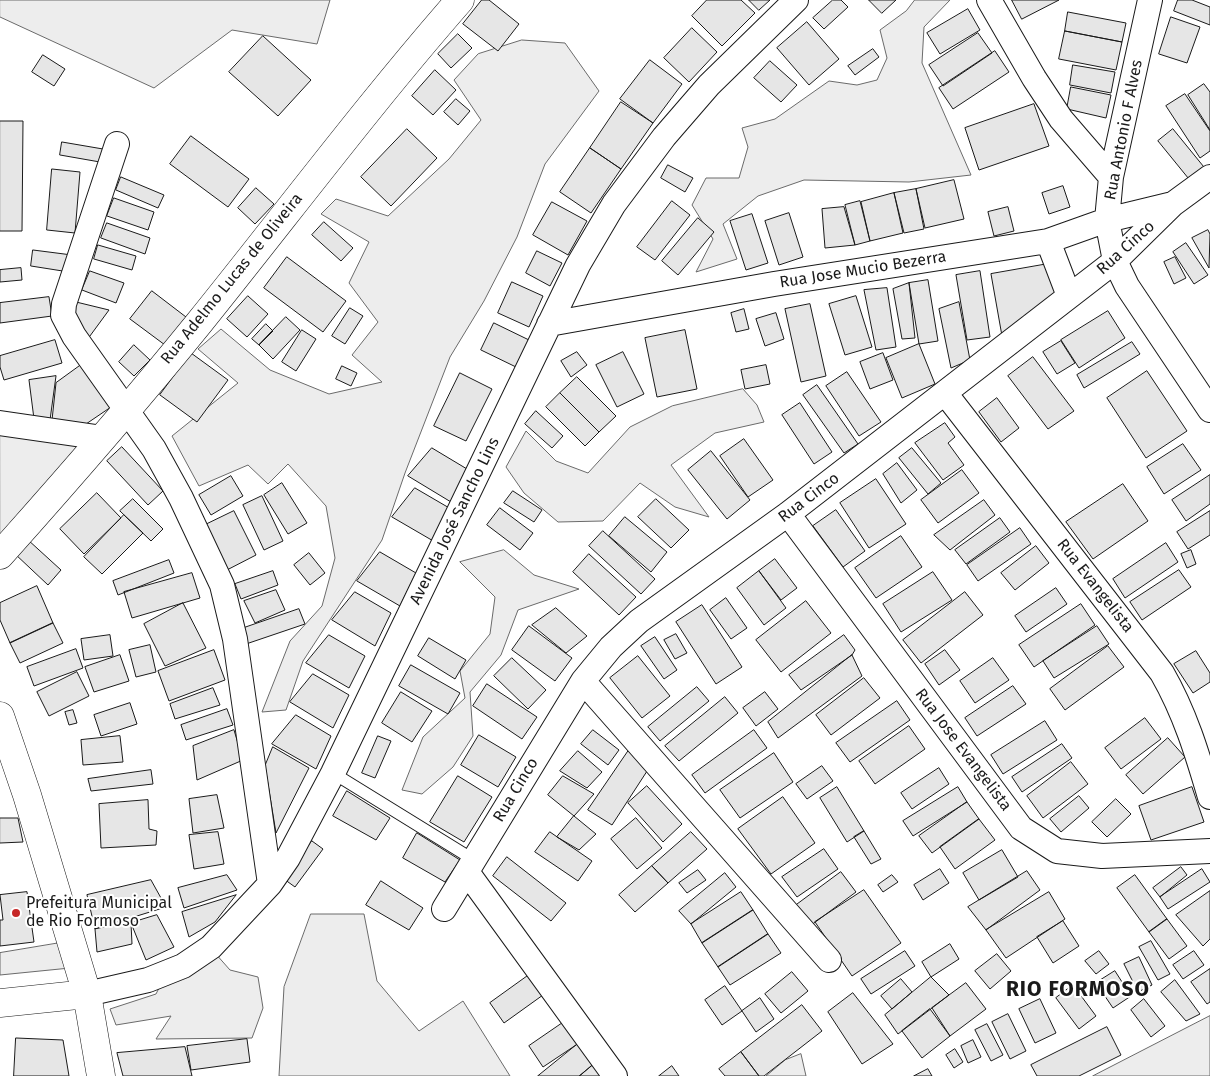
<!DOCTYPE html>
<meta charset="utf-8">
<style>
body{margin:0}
canvas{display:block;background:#fff}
</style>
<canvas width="1210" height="1076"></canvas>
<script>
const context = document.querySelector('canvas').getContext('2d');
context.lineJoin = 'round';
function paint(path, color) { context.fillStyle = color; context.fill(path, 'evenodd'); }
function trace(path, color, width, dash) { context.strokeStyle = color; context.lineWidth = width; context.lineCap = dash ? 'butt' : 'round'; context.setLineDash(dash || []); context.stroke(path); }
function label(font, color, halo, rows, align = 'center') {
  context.font = font + ' "Fira Sans",sans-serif'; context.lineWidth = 4; context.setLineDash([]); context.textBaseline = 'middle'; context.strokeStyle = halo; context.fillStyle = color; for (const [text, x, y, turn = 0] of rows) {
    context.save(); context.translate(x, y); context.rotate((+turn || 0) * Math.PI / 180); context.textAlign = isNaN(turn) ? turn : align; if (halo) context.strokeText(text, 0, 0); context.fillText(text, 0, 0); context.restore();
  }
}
const built = new Path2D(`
 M0,0H330L317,44L232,30L154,88L0,17Z
 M915,0H950L924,27L922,63L971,175L909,182L804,180L758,196L723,224L737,259L696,272L713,239L692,205L706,178H739L748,147L742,128L775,119L829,81L857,85L877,80L887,58L880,30L906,11Z
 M522,40L565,43L599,91L545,164L517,237L484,301L450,357L405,473L382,540L303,661L286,710L262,712L290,641L322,606L335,558L326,506L288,464L268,484L248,465L199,486L172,436L238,383L198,349L221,329L270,370L329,394L382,382L352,355L378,322L349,283L369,242L321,214L336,199L388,216L449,159L481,120L454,80L478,54Z
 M743,389L757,405L764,422L715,433L671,465L709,517L675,507L640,483L603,521L558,522L524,493L506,467L526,431L556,461L588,473L630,427L672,406Z
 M0,426L98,439L0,551Z
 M504,550L534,575L579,589L518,610L501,655L470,692L473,736L453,767L422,794L402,790L423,737L465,698L460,671L490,634L495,597L460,562Z
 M311,914H364L377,981L419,1031L463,1001L510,1076H279L284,987Z
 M66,942L70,968L0,975V953Z
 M215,953L230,970L258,977L263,1008L252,1038L156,1039L171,1016L116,1025L110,1009L156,994L160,986Z
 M1210,1016V1076H1093Z
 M801,1054L806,1076H766L785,1060Z`);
const building = new Path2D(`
 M482,0H489L519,24L498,51L463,24Z
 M707,0H741L755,13L722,46L692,16Z
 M749,0H770L759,10Z
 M833,0H841L848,7L824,29L813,18Z
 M869,0H896L882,13Z
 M1012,0H1059L1022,19Z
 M1178,0H1192L1210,7V25L1174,11Z
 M968,9L980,30L940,54L927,33Z
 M1068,12L1126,23L1122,42L1065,31Z
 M1171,17L1200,27L1187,63L1159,54Z
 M807,22L839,59L809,85L777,48Z
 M692,28L717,52L689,82L664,58Z
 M1065,31L1122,42L1116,70L1059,59Z
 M978,33L992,53L943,86L929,65Z
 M458,34L472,48L451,68L438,54Z
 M263,36L311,80L278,116L229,72Z
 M873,49L879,57L855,75L848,66Z
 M995,51L1009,72L953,109L939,88Z
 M43,55L65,69L54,86L32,72Z
 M650,60L682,84L653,123L620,99Z
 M770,61L797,85L781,102L754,78Z
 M1073,65L1115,72L1111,93L1070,85Z
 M435,70L456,90L433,115L412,96Z
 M1204,84L1210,92V130L1188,95Z
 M1071,87L1111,95L1106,118L1067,109Z
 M1185,94L1210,131V151L1200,158L1166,106Z
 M456,99L470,111L458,125L444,112Z
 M621,102L653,123L621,169L590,148Z
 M1034,104L1049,146L979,170L965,128Z
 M0,121H23L22,231H0Z
 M407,129L437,158L391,206L361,177Z
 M1173,129L1208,172L1193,184L1158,141Z
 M191,136L249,179L228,207L170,164Z
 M62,142L103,149L100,162L60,155Z
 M590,148L621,169L591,213L560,192Z
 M668,165L693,178L685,192L661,178Z
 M52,169L80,172L75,233L47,230Z
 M121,177L164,195L158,208L116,190Z
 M954,180L964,219L925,228L916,189Z
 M1063,186L1070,207L1049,214L1042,193Z
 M256,188L274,204L255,224L238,208Z
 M916,189L924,229L904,233L894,193Z
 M894,193L903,233L870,241L861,202Z
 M114,198L154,212L148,230L107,216Z
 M672,201L690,215L655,260L637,247Z
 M860,201L870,241L855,245L845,205Z
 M552,202L587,221L568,255L533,235Z
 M844,207L855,245L825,248L822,209Z
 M1008,207L1014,231L994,236L988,212Z
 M789,213L803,257L779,265L765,221Z
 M752,214L768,263L746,270L730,221Z
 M698,218L714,232L678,275L662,261Z
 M324,222L353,248L341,261L312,235Z
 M107,223L150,238L145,254L101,238Z
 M1208,230L1210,234L1209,268L1192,238Z
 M1186,243L1208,275L1194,284L1173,252Z
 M98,245L136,256L132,270L94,259Z
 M33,250L72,255L69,272L31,266Z
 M537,251L562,263L550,286L526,273Z
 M287,257L346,301L323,332L264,288Z
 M1175,257L1186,278L1174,284L1164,262Z
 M1048,264L1056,293L1002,336L991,274Z
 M21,268L22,280L0,282V270Z
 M90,271L124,283L116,303L82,290Z
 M980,271L990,337L967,340L956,275Z
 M928,280L938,341L919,344L909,283Z
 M512,282L543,296L529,327L498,313Z
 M909,283L915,338L902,339L893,289Z
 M887,288L896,347L876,350L864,290Z
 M152,291L186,317L165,345L130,319Z
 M248,296L268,314L247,337L227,319Z
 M856,296L872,347L845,355L829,304Z
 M49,297L52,316L0,323V303Z
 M72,301L109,310L87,340L75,325Z
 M959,302L970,360L951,368L939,309Z
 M810,304L826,376L801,382L785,309Z
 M350,308L363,316L345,344L332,336Z
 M744,309L749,329L736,332L731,313Z
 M1108,311L1125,338L1079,368L1061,340Z
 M776,313L784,339L765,346L756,319Z
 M286,317L300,330L273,359L259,345Z
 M494,323L529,340L516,367L481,350Z
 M266,324L273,331L259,345L252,339Z
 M302,330L316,339L296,371L282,362Z
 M685,330L697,389L657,397L645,338Z
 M55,340L62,363L4,380L0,367V356Z
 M1061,341L1075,363L1057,374L1043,352Z
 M1132,342L1140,354L1084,388L1077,375Z
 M919,344L935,384L902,398L886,358Z
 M134,345L150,360L134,376L119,362Z
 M577,352L587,365L571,377L561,361Z
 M623,352L644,394L617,407L596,365Z
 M191,353L228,380L197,422L160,395Z
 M883,353L893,380L870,389L860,362Z
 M1033,357L1074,411L1048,429L1008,376Z
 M81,365L111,407L86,424L52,420L56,383Z
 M766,365L770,384L745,389L741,370Z
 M342,366L357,373L351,386L336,379Z
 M1147,371L1187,431L1146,458L1107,398Z
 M847,372L881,422L859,436L826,386Z
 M460,373L492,389L466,441L434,426Z
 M56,376L50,420L34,419L29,380Z
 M577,377L616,416L599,432L560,393Z
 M817,385L858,444L844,453L803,395Z
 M560,393L599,432L585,446L546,407Z
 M997,398L1019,428L1001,442L979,412Z
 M800,403L832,452L814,464L782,415Z
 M536,411L563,436L552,448L525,424Z
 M945,423L955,437L948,443L964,465L943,480L915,443Z
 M744,439L773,480L748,497L720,456Z
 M1183,444L1201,470L1164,494L1147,467Z
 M122,447L163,491L148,505L107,461Z
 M432,448L467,469L451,502L408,476Z
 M912,448L941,483L928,494L899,458Z
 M711,451L750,500L727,519L688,470Z
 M897,463L917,490L901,503L883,474Z
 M962,470L979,493L938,523L921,500Z
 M1210,475V504L1186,521L1172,500Z
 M231,476L243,496L211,515L199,495Z
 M876,479L906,524L869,548L840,503Z
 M282,483L307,523L288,534L264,495Z
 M1123,484L1148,521L1093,559L1066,522Z
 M415,488L451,509L435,542L392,517Z
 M513,491L542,510L534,522L504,503Z
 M97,493L121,518L84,554L60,529Z
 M262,496L283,541L264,550L243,505Z
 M133,499L163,529L151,541L120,511Z
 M656,499L689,530L671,548L638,517Z
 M984,500L995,515L950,550L934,535Z
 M500,508L533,533L520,550L487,525Z
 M836,510L865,551L843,567L813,526Z
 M234,511L256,555L223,572L201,527Z
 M1210,511V535L1188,549L1177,532Z
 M124,515L143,533L102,574L84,557Z
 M625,517L667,552L651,572L609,536Z
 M1000,518L1010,532L966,564L955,550Z
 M1020,528L1031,544L978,581L967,565Z
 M603,531L655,579L641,594L589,546Z
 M901,536L922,567L876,598L855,568Z
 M27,539L61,570L48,585L14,553Z
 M1166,543L1178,562L1125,598L1113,579Z
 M1036,546L1049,563L1015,590L1001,573Z
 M1191,550L1196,564L1187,568L1181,554Z
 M380,552L416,573L400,606L357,581Z
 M309,553L325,573L310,585L294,565Z
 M589,554L636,597L619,615L573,572Z
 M775,559L797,588L781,600L759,571Z
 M169,560L174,573L118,595L113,581Z
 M1179,570L1191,587L1142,620L1130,602Z
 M273,571L278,585L241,599L235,584Z
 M759,571L786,608L764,625L737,588Z
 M933,572L952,600L901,632L883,604Z
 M192,573L200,598L132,618L124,592Z
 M37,586L53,623L10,643L0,620V603Z
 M1056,588L1067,604L1026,632L1015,616Z
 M276,590L285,610L255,623L244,601Z
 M355,592L391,613L375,646L332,620Z
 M965,592L983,615L921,663L903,640Z
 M726,598L747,628L731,639L710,610Z
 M806,601L831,633L781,672L756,640Z
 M183,603L206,648L165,666L144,624Z
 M1081,604L1095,625L1034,667L1019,645Z
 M702,605L742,667L716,684L676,622Z
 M556,608L587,636L566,653L532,625Z
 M299,609L305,624L246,644L241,629Z
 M53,623L63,643L20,663L10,643Z
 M529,626L572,658L555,681L512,650Z
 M1097,626L1109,644L1054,678L1043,661Z
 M676,634L687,653L675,659L664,640Z
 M110,635L113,656L84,660L81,639Z
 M329,635L365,656L349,688L306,663Z
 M844,635L855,650L852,655L801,690L789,675Z
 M655,637L677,670L664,679L641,646Z
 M429,638L466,660L455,679L418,656Z
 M150,645L156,672L136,677L129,650Z
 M1108,646L1124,667L1065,710L1050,689Z
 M76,649L83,668L34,686L27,667Z
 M214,650L225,680L169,701L158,671Z
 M945,650L960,670L939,685L925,664Z
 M1196,651L1210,673V682L1193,693L1174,664Z
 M120,655L129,681L94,692L85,667Z
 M852,655L862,676L778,738L768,722Z
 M638,656L670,696L642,718L610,678Z
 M512,658L546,690L528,709L494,676Z
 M993,658L1009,680L975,703L960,681Z
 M411,665L460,693L448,714L399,686Z
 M77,672L89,696L49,716L37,692Z
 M313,674L349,695L333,728L290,702Z
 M864,678L880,698L831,735L816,715Z
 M487,684L537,717L522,739L473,706Z
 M1013,686L1026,704L977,736L965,718Z
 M697,687L709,701L660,741L648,727Z
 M213,688L220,705L175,719L170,704Z
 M401,692L432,711L412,742L382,723Z
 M765,692L778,709L756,726L743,708Z
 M725,697L738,713L679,761L665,746Z
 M897,701L910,720L850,762L836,743Z
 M130,703L137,724L101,736L94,715Z
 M227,709L233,725L186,740L181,725Z
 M73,710L77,723L69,725L65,712Z
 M296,715L331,736L316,769L272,744Z
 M1145,718L1161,739L1121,769L1105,748Z
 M1045,721L1057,740L1003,774L991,755Z
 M909,726L925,749L875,784L859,761Z
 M234,730L243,760L197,780L193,746Z
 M593,730L619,750L608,765L581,744Z
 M754,730L767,748L705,793L692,775Z
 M479,735L516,757L498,787L461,765Z
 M120,736L123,762L83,765L81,740Z
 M378,736L391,741L375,778L362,773Z
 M1168,738L1185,757L1143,794L1126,775Z
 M1062,744L1072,758L1022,792L1012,777Z
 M273,747L309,768L276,833L265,766Z
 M629,750L651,765L612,825L588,810Z
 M578,751L602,772L587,788L560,771Z
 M774,753L793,782L740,818L720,790Z
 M1071,762L1088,784L1043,818L1027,796Z
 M822,766L833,781L807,799L796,784Z
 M939,768L949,784L912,809L901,793Z
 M151,770L153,784L91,791L88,779Z
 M458,776L492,797L464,842L430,822Z
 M563,776L594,794L574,816L548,795Z
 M647,786L682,824L663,842L628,803Z
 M837,787L864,831L847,842L820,798Z
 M958,787L967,802L913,836L903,821Z
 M1192,787L1204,822L1151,840L1139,806Z
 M347,791L390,818L376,840L333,816Z
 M217,795L224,828L193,833L189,799Z
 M1079,796L1089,808L1061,832L1050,819Z
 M783,797L815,843L771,874L738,829Z
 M1116,799L1131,814L1107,837L1092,822Z
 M148,800L149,829L157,831L156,845L101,848L99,804Z
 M967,802L979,819L932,853L919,836Z
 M574,816L596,834L579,850L557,837Z
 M0,818H18L23,842L0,843Z
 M636,818L662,848L637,869L611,839Z
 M979,819L995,840L955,869L940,847Z
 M864,831L881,859L871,864L854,837Z
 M218,832L224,864L194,869L189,835Z
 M550,832L592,861L578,881L535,852Z
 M691,832L707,849L668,883L652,866Z
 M417,833L460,860L445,882L403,858Z
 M312,841L323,849L295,887L284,879Z
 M824,849L838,869L797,897L782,877Z
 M1002,850L1018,877L979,900L963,873Z
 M507,857L566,903L551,921L493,876Z
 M652,866L668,883L635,912L619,895Z
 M1181,867L1187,875L1160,897L1153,888Z
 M940,869L949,883L923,900L914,885Z
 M1202,869L1210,882L1168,909L1160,897Z
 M698,870L706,880L687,893L679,883Z
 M1027,871L1040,890L986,930L968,907Z
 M841,872L856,892L810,926L795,906Z
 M725,873L736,887L691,924L679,911Z
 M227,875L237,890L184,908L178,888Z
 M892,875L898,882L883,892L878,885Z
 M1135,875L1167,919L1149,932L1117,888Z
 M151,880L166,907L95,929L87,895Z
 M381,881L423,908L409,930L366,905Z
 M864,890L901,943L852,976L815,922Z
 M1210,891V939L1203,946L1176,915Z
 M27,892L34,942L0,946V920H3L0,895Z
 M741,892L753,910L702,943L691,924Z
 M1049,892L1065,919L1006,958L986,930Z
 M236,895L215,922L189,937L182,912Z
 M753,910L768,934L718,967L702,943Z
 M157,915L174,947L146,960L131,923Z
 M1167,919L1187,946L1169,959L1149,932Z
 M1063,921L1079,946L1053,963L1037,937Z
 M131,923L132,944L97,952L95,929Z
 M768,934L781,953L730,985L718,967Z
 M1151,941L1170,974L1158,980L1139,947Z
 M950,944L959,959L931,977L922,962Z
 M905,951L915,966L871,994L861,979Z
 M1099,951L1109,964L1096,974L1085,961Z
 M1194,951L1204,965L1183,979L1173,965Z
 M997,954L1011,971L990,989L975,971Z
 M1139,957L1152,985L1138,992L1124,964Z
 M1210,969V1002L1207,1004L1191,982Z
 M1115,971L1131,996L1113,1008L1096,983Z
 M792,972L808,991L781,1013L765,994Z
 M529,975L543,995L504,1023L490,1003Z
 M931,977L949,995L898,1034L885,1015Z
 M901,979L912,992L892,1009L881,996Z
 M1175,980L1200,1014L1186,1021L1161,992Z
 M966,983L986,1009L950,1036L932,1008Z
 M1073,985L1096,1016L1079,1029L1056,998Z
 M725,986L742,1011L722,1025L705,1000Z
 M853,993L893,1044L862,1064L828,1012Z
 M760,998L774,1019L756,1032L742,1011Z
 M1040,999L1056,1033L1035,1043L1019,1009Z
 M1144,999L1165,1026L1151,1037L1131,1010Z
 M802,1005L822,1031L764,1076H759L741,1052Z
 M930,1009L950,1036L922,1058L902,1031Z
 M1008,1014L1026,1051L1010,1059L992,1022Z
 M564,1022L579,1043L543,1067L529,1046Z
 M987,1024L1003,1055L991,1061L975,1030Z
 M1107,1027L1121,1055L1079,1076H1037L1031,1065Z
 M16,1038L63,1040L69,1076H14Z
 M247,1039L250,1062L191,1070L187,1046Z
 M973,1040L981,1057L968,1063L961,1046Z
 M579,1043L595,1063L579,1076H538Z
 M185,1047L192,1076H123L117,1053Z
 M955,1049L963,1062L954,1068L946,1055Z
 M741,1052L759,1076H725L719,1069Z
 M595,1063L606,1076H580Z
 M672,1066L679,1076H659Z
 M928,1069L932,1076H914Z`);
const service = new Path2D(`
 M333,773L474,860`);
const minor = new Path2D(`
 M989,0L1034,78L1061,119L1111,177
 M1150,0L1111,177L1107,220L1115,261L1127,286L1210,410
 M117,144L64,304L63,315L74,336L154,449L181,498L222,585L235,639L270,884
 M1048,241L1069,296
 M549,324L774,284L1048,241L1107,220L1173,204
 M945,393L1162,673C1185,713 1197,753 1210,797
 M0,423L103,438
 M788,514L1021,828L1057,851L1102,856L1210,851
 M583,681L829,960
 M467,872L615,1076
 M444,909L583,681L611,647L639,621L788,514L1115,261L1173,204L1210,177
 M87,994L148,980L183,966L211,947L270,884L288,858L333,773L578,265L614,204L664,137L709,85L796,0`);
const tertiary = new Path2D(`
 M0,555C68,479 135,402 199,323C286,215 369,104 460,0
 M0,716L27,795L87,994L101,1076
 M0,1003L87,994`);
const markers = [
 [16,913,5,"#c62828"]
];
const streetNames = [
 ["Rua Antonio F Alves",1124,130,-79],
 ["Rua Cinco",1126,248,-42],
 ["Rua Jose Mucio Bezerra",863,270,-9],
 ["Rua Adelmo Lucas de Oliveira",232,279,-51],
 ["Rua Cinco",809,498,-37],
 ["Avenida José Sancho Lins",455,521,-64],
 ["Rua Evangelista",1095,586,52],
 ["Rua Jose Evangelista",963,750,53],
 ["Rua Cinco",516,790,-59]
];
const poiNames = [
 ["Prefeitura Municipal",26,904],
 ["de Rio Formoso",26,922]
];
const districtNames = [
 ["RIO FORMOSO",1078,990]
];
paint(built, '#ededed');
trace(built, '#6a6a6a', 1);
paint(building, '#e6e6e6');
trace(building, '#1a1a1a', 1);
trace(service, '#1a1a1a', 13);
trace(minor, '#1a1a1a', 26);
trace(tertiary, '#1a1a1a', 29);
trace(service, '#fff', 11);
trace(minor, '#fff', 24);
trace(tertiary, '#fff', 28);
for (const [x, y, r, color] of markers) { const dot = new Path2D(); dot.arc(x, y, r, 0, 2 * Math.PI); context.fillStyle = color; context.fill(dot); trace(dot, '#fff', 2); }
label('16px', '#1a1a1a', '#fff', streetNames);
label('16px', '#1a1a1a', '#fff', poiNames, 'left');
context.letterSpacing = '1px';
label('bold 21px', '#1a1a1a', '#fff', districtNames);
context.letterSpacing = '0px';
</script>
